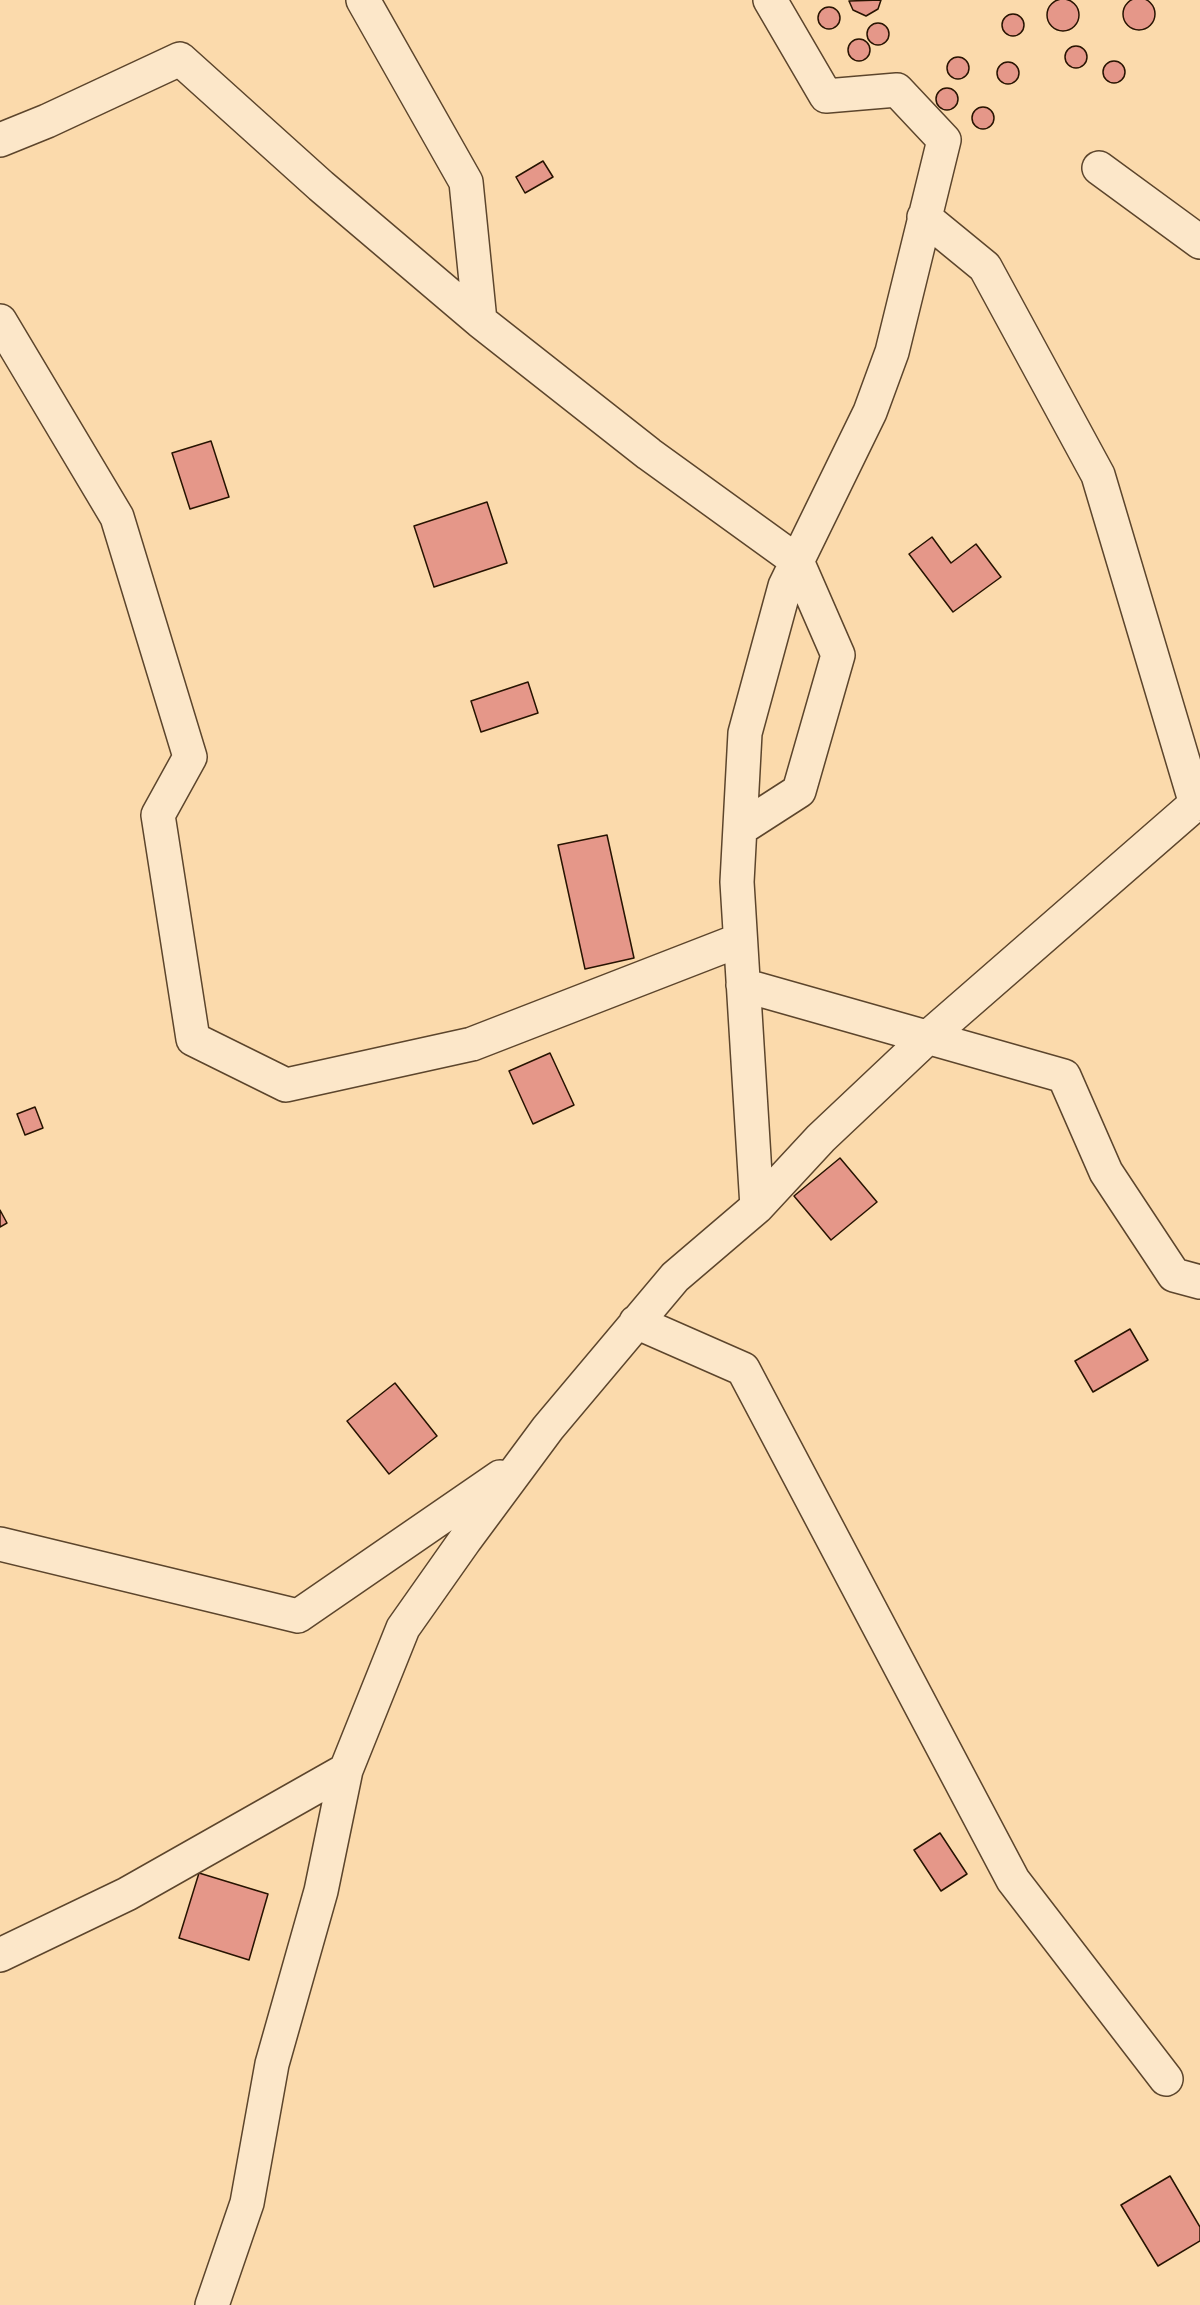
<!DOCTYPE html>
<style>
body{margin:0}
canvas{display:block;background:#fbdaac}
</style>
<canvas width="1200" height="2305"></canvas>
<script>
const context = document.querySelector('canvas').getContext('2d');
context.lineJoin = 'round';
function paint(path, color) { context.fillStyle = color; context.fill(path, 'evenodd'); }
function trace(path, color, width, dash) { context.strokeStyle = color; context.lineWidth = width; context.lineCap = dash ? 'butt' : 'round'; context.setLineDash(dash || []); context.stroke(path); }
const building = new Path2D(`
 M1123 14a16 16 0 1 1 32 0a16 16 0 1 1-32 0Z
 M1047 15a16 16 0 1 1 32 0a16 16 0 1 1-32 0Z
 M881,0L878,9L866,16L853,10L849,1Z
 M818 18a11 11 0 1 1 22 0a11 11 0 1 1-22 0Z
 M1002 25a11 11 0 1 1 22 0a11 11 0 1 1-22 0Z
 M867 34a11 11 0 1 1 22 0a11 11 0 1 1-22 0Z
 M848 50a11 11 0 1 1 22 0a11 11 0 1 1-22 0Z
 M1065 57a11 11 0 1 1 22 0a11 11 0 1 1-22 0Z
 M947 68a11 11 0 1 1 22 0a11 11 0 1 1-22 0Z
 M1103 72a11 11 0 1 1 22 0a11 11 0 1 1-22 0Z
 M997 73a11 11 0 1 1 22 0a11 11 0 1 1-22 0Z
 M936 99a11 11 0 1 1 22 0a11 11 0 1 1-22 0Z
 M972 118a11 11 0 1 1 22 0a11 11 0 1 1-22 0Z
 M543,161L553,177L525,193L516,177Z
 M211,441L229,497L190,509L172,453Z
 M487,502L507,563L434,587L414,526Z
 M932,537L951,563L976,544L1001,577L953,612L909,554Z
 M528,682L538,713L481,732L471,701Z
 M607,835L634,958L585,969L558,845Z
 M550,1053L574,1105L533,1124L509,1071Z
 M35,1107L43,1128L25,1135L17,1114Z
 M840,1158L877,1202L831,1240L794,1196Z
 M0,1210L7,1223L0,1227Z
 M1130,1329L1148,1360L1093,1392L1075,1361Z
 M395,1383L437,1436L389,1474L347,1421Z
 M940,1833L967,1874L941,1891L914,1850Z
 M199,1873L268,1894L249,1960L179,1938Z
 M1170,2176L1200,2227V2241L1158,2266L1121,2205Z`);
const minor = new Path2D(`
 M363,0L466,182L480,321
 M0,140L47,121L180,59L321,186L480,321L649,454L797,561L838,655L799,791L740,829
 M1099,168L1200,242
 M924,217L985,267L1098,475L1196,804
 M0,321L117,517L190,757L158,815L193,1039L286,1085L472,1044L740,940
 M743,985L1064,1076L1106,1172L1174,1275L1200,1282
 M757,1207L737,882L745,733L785,586L870,412L892,352L944,140L897,90L826,96L770,0
 M636,1322L743,1369L1013,1880L1166,2079
 M0,1544L298,1616L500,1477
 M0,1955L127,1894L346,1770
 M212,2305L247,2203L272,2064L321,1891L346,1770L403,1628L465,1540L548,1428L675,1277L757,1207L821,1138L927,1038L1200,800`);
paint(building, '#e59789');
trace(building, '#271301', 1.5);
trace(minor, '#5c452c', 36);
trace(minor, '#fce7c9', 33);
</script>
